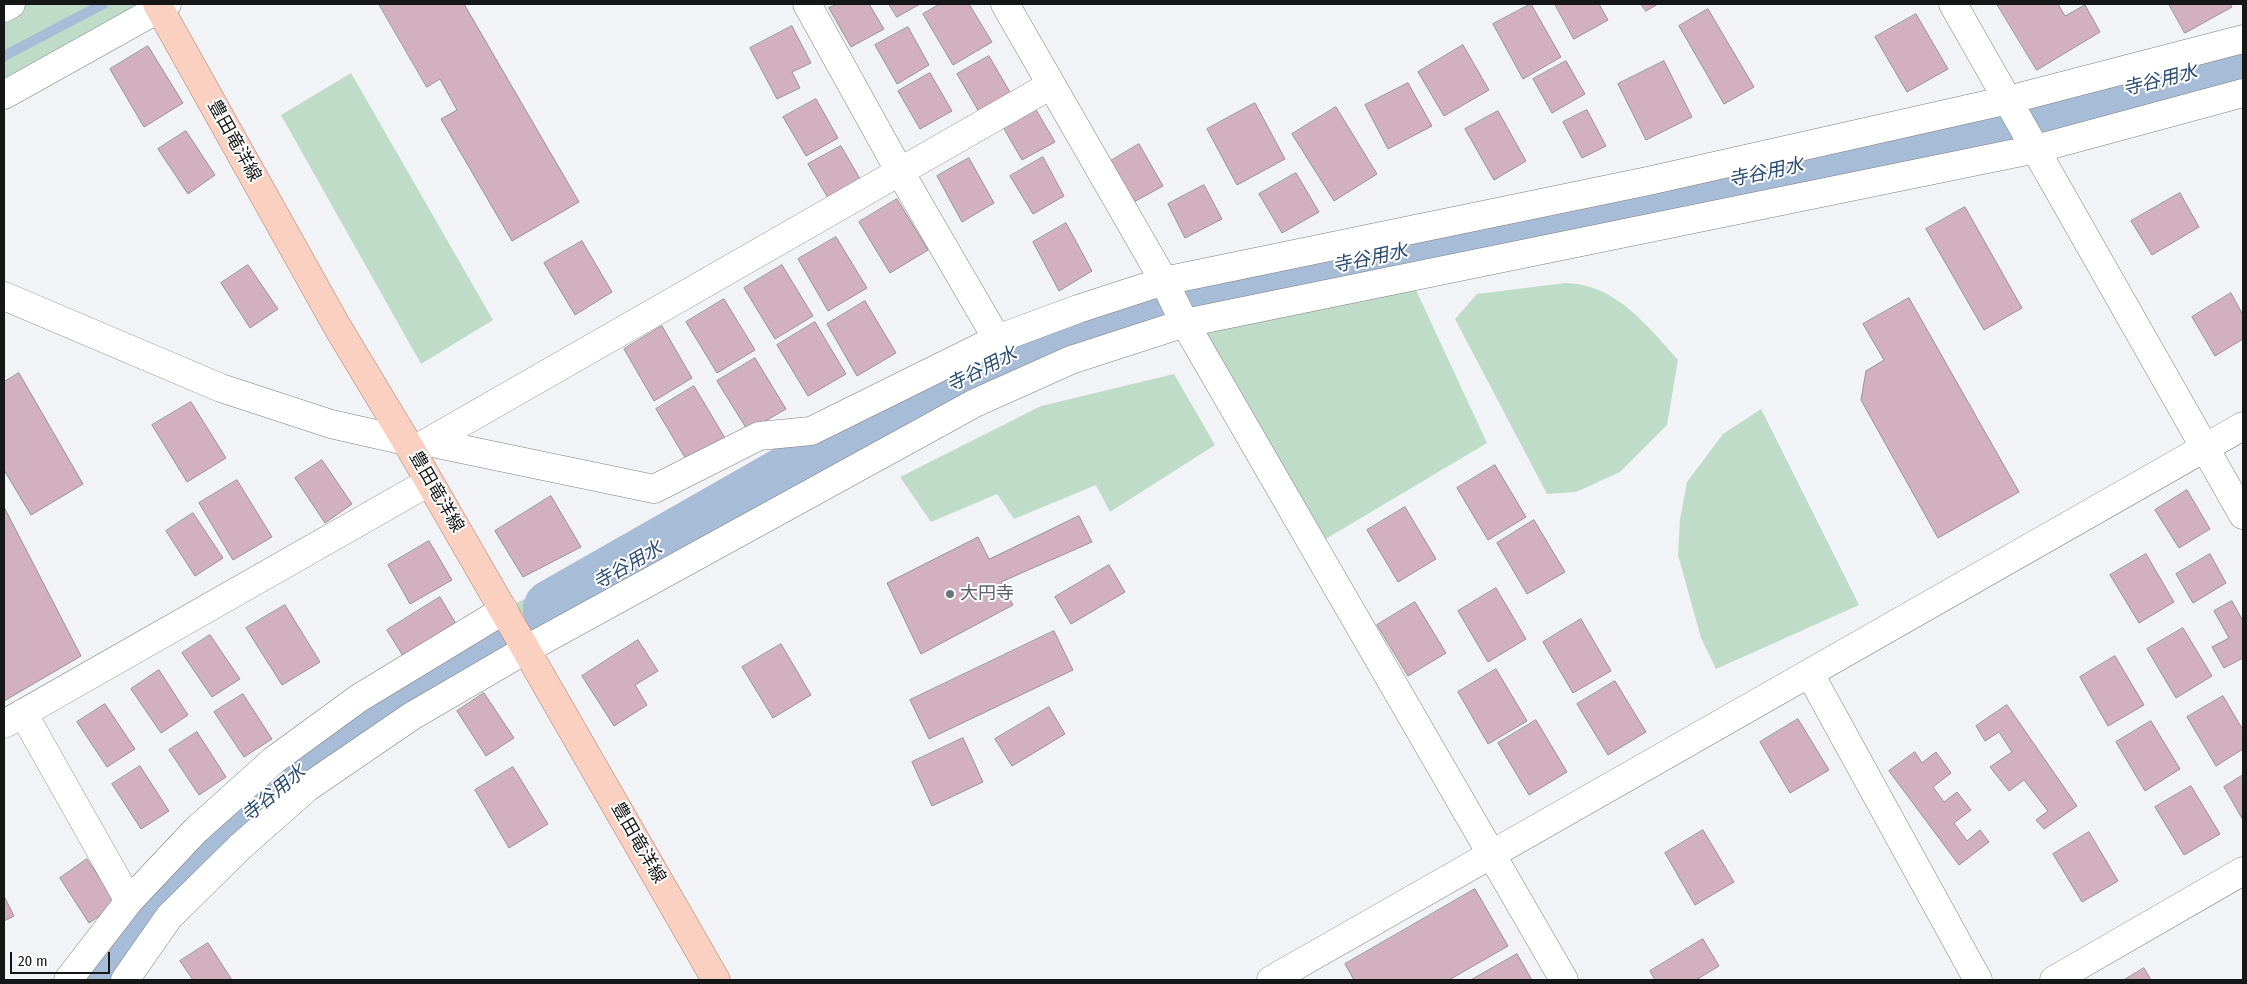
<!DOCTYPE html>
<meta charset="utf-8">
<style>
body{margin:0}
#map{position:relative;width:2247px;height:984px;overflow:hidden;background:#f2f3f6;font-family:"Fira Sans Condensed",sans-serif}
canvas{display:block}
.frame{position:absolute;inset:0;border:5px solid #151616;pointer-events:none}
.scale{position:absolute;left:10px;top:952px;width:100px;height:22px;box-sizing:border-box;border:2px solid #151616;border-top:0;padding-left:6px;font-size:15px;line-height:18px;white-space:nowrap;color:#151616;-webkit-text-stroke:4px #fff;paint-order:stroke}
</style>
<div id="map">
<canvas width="2247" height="984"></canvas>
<div class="frame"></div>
<div class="scale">20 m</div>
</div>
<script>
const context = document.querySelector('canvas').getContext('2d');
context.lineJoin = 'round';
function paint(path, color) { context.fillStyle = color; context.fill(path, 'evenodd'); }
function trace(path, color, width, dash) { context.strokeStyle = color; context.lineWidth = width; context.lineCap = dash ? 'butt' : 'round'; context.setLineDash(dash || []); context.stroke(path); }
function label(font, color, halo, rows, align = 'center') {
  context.font = font + ' "Fira Sans Condensed","Noto Sans JP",sans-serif'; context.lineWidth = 4; context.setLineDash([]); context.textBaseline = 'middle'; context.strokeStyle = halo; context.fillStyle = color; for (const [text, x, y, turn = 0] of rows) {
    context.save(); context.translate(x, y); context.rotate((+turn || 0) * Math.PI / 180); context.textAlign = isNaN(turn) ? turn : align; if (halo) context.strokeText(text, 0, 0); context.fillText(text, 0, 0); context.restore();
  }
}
const green = new Path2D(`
 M17,4H149L4,86V11Z
 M2243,44V93L1185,323L1053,369L527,649L255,834L127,980H73L245,786L504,610L818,440L981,357L1118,305Z
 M351,73L493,320L421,364L281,115Z
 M1565,283C1614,283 1648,326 1678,360L1667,425L1620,472L1576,492L1547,494L1455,319L1477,294Z
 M1416,290L1487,443L1324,540L1204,331Z
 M1174,374L1215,445L1110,512L1096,485L1014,519L997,494L931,522L900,477L1041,406Z
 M1761,409L1859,605L1716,669L1701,638L1678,555L1680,519L1687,482L1723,434Z`);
const stream = new Path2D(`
 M4,56L103,4`);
const river = new Path2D(`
 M553,609L899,412L1023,349L1099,320L1230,289L1979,127L2243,60
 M96,980L140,920L199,859L268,797L375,712L486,647`);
const building = new Path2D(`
 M379,4H464L579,202L512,241L441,119L457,110L440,79L427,87Z
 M838,4H869L884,29L851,47L829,8Z
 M889,4H920L897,17Z
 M940,4H969L992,42L953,65L923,14Z
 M1531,4L1561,57L1523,79L1493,24Z
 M1555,4H1599L1608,20L1574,39Z
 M1641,4H1658L1646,11Z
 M1997,4H2058L2065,16L2085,5L2100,32L2037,70Z
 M2169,4H2230L2232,7L2185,33Z
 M1708,9L1754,87L1724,104L1679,26Z
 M1916,14L1948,69L1907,92L1875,37Z
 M792,26L811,63L792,72L800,88L777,99L750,48Z
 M908,27L929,65L897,84L875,45Z
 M1463,45L1489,90L1444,116L1418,72Z
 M148,46L183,103L144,127L110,69Z
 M989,56L1011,94L979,112L957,74Z
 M1566,61L1585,94L1552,113L1533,79Z
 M1664,61L1692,117L1646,140L1618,84Z
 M930,73L952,111L920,129L898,91Z
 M1408,83L1432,126L1388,149L1365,105Z
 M816,99L838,138L806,156L783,117Z
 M1032,103L1055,142L1022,160L1000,122Z
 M1255,103L1285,159L1237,185L1207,129Z
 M1336,107L1377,174L1334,201L1292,134Z
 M1587,110L1606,146L1582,158L1563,122Z
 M1498,111L1526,161L1494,180L1465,129Z
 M186,131L215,175L188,194L158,149Z
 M1139,144L1163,186L1132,203L1109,162Z
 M841,146L863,184L831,203L808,164Z
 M1043,157L1064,196L1033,214L1010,176Z
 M969,158L994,203L962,222L937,176Z
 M1296,173L1319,212L1282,233L1259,194Z
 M1204,185L1222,219L1185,238L1168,204Z
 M2180,193L2199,227L2152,255L2131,221Z
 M897,199L928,250L890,273L859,222Z
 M1965,207L2022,308L1984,330L1926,229Z
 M1066,223L1092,271L1059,291L1033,242Z
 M836,237L867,288L828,311L798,259Z
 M582,241L612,292L575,315L544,263Z
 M248,265L278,309L250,328L221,283Z
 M782,265L813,316L775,339L744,288Z
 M2231,293L2243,315V339L2215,356L2192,317Z
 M1909,298L2019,492L1938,538L1861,400L1866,371L1884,360L1863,324Z
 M724,299L755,350L717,373L686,322Z
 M865,301L896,353L857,376L827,324Z
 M815,322L846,374L808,396L777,345Z
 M662,326L692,378L654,401L624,349Z
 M755,358L786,409L748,431L717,381Z
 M19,373L83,484L31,515L4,470V382Z
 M694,386L725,438L687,461L656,409Z
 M191,402L226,458L187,482L152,425Z
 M322,460L352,504L325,523L295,478Z
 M1495,465L1526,517L1488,540L1457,488Z
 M237,480L272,537L233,560L199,503Z
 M2187,490L2210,529L2179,548L2155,510Z
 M551,496L581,547L523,577L495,531Z
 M4,507L81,656L4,701Z
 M1405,507L1436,559L1398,582L1367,530Z
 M193,513L223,558L195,576L166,531Z
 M1079,516L1092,542L1001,582L1013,605L921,654L887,583L978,537L989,559Z
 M1534,520L1565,572L1527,594L1497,543Z
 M429,541L452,580L410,604L388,565Z
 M2146,554L2174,602L2139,623L2110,575Z
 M2210,554L2226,583L2193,603L2176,574Z
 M1109,565L1125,592L1071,624L1055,597Z
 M1496,588L1526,639L1488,662L1458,611Z
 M440,597L456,624L403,656L387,630Z
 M2232,601L2243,621V658L2224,668L2212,647L2229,638L2214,611Z
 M1415,602L1446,653L1408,676L1377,625Z
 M285,605L320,662L282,685L246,628Z
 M1581,619L1611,671L1573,693L1543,642Z
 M2183,628L2212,676L2176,698L2147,649Z
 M1054,631L1073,670L929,739L910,700Z
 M210,635L240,679L212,697L182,653Z
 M638,640L658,671L635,685L647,705L614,726L582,676Z
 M781,644L811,695L773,718L742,667Z
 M2115,656L2144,705L2108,726L2080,677Z
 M1496,669L1527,721L1488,744L1458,692Z
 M159,670L188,715L161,733L131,689Z
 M1615,681L1646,732L1608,755L1577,704Z
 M484,693L514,738L486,756L457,711Z
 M243,694L272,739L244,757L214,712Z
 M2223,696L2243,730V749L2216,766L2187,717Z
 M105,704L135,749L107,767L77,722Z
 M2007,705L2077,806L2044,829L2036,820L2048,811L2024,780L2009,791L1990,767L2012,752L1999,732L1985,741L1976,726Z
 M1049,707L1065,734L1012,766L995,739Z
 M1798,719L1829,770L1790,793L1760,742Z
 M1536,720L1567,772L1529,795L1498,743Z
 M2151,721L2180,769L2145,791L2116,742Z
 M197,732L226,777L199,795L169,750Z
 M963,738L983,782L932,806L912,762Z
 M1915,752L1922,763L1936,752L1951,773L1933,787L1944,802L1957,792L1971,810L1954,823L1967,841L1980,830L1989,842L1959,865L1889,771Z
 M140,766L169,811L141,829L112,784Z
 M513,767L548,824L509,848L475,790Z
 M2243,775V820L2224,787Z
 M2191,786L2220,834L2184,855L2155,807Z
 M1703,830L1734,882L1695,905L1665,853Z
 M2089,832L2118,881L2082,902L2053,854Z
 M87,859L117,904L89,923L60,878Z
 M1475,889L1508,946L1449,980H1354L1345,964Z
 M4,896L14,916L4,921Z
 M1703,939L1719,966L1696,980H1655L1650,971Z
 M208,943L232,980H193L180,961Z
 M1517,954L1532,980H1471Z
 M2144,968L2151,980H2124Z`);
const minor = new Path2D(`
 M807,4L900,172L997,339
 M1005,4L1164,281L1183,320L1564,980
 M1953,4L2243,515
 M4,8L11,4
 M4,95L167,4
 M4,296L221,388L331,424L406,441
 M428,442L654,489L759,436L811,431L997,339L1078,309L1164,281L1648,181L2008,100L2243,39
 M421,446L1051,85
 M1810,674L1978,980
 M23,713L129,901
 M4,724L429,482
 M68,980L129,901L196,830L274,760L359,698L504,610
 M125,980L169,917L240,847L308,787L412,716L527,649L975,403L1071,360L1185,323L2036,149L2243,93
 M1271,980L2243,426
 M2054,980L2243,871`);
const major = new Path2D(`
 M157,4L338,328L406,441L716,980`);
const markers = [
 [950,594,5,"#6b7280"]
];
const streetNames = [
 ["豊田竜洋線",234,141,61],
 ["豊田竜洋線",436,492,60],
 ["豊田竜洋線",638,843,60]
];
const worshipNames = [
 ["大円寺",960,594]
];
const waterNames = [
 ["寺谷用水",2160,81,-14],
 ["寺谷用水",1766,173,-12],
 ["寺谷用水",1370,259,-12],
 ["寺谷用水",982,370,-27],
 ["寺谷用水",628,566,-30],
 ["寺谷用水",274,794,-40]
];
paint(green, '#bfdcc9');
trace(stream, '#a7bcd6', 10);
trace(river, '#a7bcd6', 60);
paint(building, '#d2b0be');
trace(building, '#959394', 1);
trace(minor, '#7d7e80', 29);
trace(major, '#a77c6a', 29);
trace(minor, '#fff', 28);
trace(major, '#fad1c1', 28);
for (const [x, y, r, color] of markers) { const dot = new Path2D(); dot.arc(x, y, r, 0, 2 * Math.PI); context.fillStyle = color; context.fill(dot); trace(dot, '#fff', 2); }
label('18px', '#151616', '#fff', streetNames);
label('18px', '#5b616d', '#fff', worshipNames, 'left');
label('italic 19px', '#2b4c71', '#fff', waterNames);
</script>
